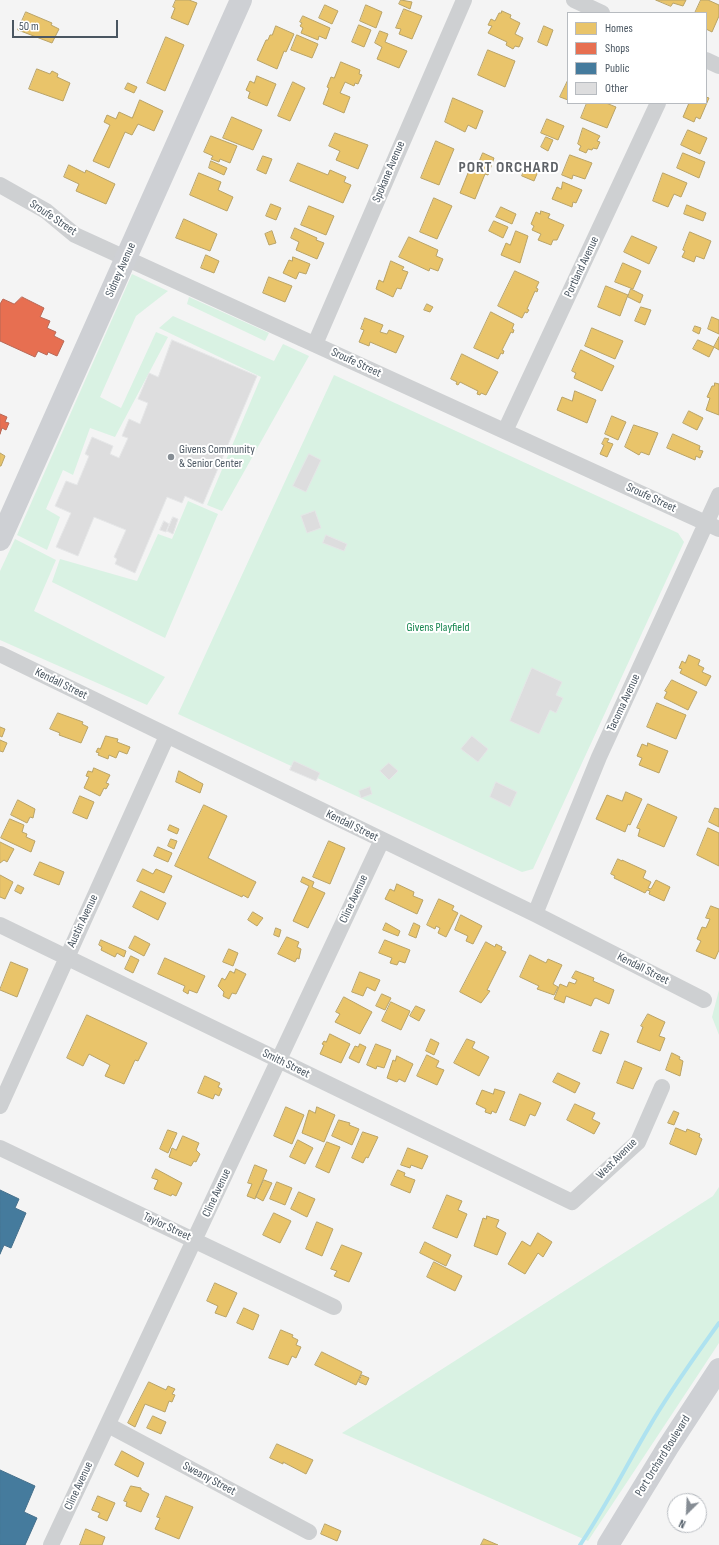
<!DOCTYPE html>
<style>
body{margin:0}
#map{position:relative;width:719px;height:1545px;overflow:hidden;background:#f4f4f4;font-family:"Sofia Sans Condensed",sans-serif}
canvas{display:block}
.legend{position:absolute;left:567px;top:12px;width:140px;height:92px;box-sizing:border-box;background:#fff;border:1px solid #b7bbc0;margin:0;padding:5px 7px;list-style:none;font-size:12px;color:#4a5661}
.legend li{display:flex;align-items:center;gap:8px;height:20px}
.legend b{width:20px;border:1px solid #b7bbc0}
.north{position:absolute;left:667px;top:1493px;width:40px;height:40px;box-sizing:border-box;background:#fff;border:1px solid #b7bbc0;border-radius:50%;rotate:204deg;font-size:11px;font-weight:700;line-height:16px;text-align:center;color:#4a5661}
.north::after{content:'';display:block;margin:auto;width:14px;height:18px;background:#868d94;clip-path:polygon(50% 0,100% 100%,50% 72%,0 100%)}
.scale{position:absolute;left:12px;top:20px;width:106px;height:18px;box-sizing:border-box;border:2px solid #4a5661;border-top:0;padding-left:5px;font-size:12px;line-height:14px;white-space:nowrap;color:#4a5661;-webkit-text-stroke:3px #fff;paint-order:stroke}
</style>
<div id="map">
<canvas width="719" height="1545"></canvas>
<ul class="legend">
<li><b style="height:11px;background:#e9c46a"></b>Homes</li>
<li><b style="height:11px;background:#e76f51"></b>Shops</li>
<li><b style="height:11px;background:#457b9d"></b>Public</li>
<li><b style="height:11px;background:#ddddde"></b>Other</li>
</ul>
<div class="north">N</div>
<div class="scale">50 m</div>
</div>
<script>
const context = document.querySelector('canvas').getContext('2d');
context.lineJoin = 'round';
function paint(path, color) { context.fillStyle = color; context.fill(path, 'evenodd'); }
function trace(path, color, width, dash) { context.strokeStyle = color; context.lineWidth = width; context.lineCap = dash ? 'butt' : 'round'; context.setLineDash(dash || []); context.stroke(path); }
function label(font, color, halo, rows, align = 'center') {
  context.font = font + ' "Sofia Sans Condensed",sans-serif'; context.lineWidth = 4; context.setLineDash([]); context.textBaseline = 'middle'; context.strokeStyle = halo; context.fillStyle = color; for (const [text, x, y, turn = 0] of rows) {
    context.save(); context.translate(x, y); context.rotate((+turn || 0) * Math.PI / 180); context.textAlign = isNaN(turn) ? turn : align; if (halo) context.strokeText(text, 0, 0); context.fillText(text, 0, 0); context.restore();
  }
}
const green = new Path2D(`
 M132,274L168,291L136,316L100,397L121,408L156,332L168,337L115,437L90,428L73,475L63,470L46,509L60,517L47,550L17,535Z
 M189,297L269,333L265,341L187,304Z
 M173,316L274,361L283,344L309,356L222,511L207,505L261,377L159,328Z
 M334,375L678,533L684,542L533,869L522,872L178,714Z
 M188,501L218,514L165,638L52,582L60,559L137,581L158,534L172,539Z
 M15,539L56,560L34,611L165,677L147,705L0,640V571Z
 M719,990V1035L712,1017Z
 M719,1187V1343L588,1541L342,1433L713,1196Z`);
const homes = new Path2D(`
 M176,0H189L197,3L188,25L171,18L175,8L173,7Z
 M401,0L412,2L410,9L399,4Z
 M656,0H686L683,6L673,3L671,6Z
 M701,0H708L719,5V16L712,32L706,29V13H695Z
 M325,5L338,11L332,24L319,18Z
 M366,5L382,12L376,28L360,21Z
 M404,9L422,16L412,39L399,34L401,29L396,28Z
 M502,11L511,15L510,18L520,23L515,34L523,38L519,47L515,46L513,49L506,45L507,42L488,33L492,26L488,25L491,19L495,21L499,13H501Z
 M26,12L52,23L51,25L59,29L52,43L18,30Z
 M303,16L330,28L326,39L319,36L318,40L301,33L303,28L300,26L302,23L300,22Z
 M359,25L371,30L364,47L352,42Z
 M276,26L294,34L286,52L284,51L277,69L257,60L266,40H268L270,35H272Z
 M544,26L553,30L547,46L538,42Z
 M380,31L388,34L385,42L407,51L399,68L377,59L382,47L375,43Z
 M297,35L318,44L312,58L291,50Z
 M166,37L184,45L165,91L147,83Z
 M488,50L515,61L505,87L478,75Z
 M341,62L360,70L359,74L362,75L358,84L355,83L354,86L345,82L340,93L350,97L344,113L323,104L329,88L327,87L331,77L334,78Z
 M37,69L50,74L52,71L58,74L57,77L70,83L63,101L29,89Z
 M257,76L276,84L267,106L248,98L250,92L246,90L250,81L254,83Z
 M568,80V100L560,97Z
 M293,82L305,88L290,121L278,116Z
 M128,83L137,87L134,93L125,89Z
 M706,97L709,98L700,119L696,117L694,122L683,117L689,103H706Z
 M453,98L483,111L476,129L468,125L465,132L445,122Z
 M140,100L163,111L154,131L138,124L132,135L125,132L109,168L93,161L110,125L104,122L107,115L116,119L119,112L132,118Z
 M587,103H606L616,107L607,128L581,118Z
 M232,117L262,130L253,150L223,138Z
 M547,119L564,126L558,140L541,133Z
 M583,128L600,136L597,141L600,142L597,149L593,148L592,150L588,149L586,153L579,150L581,146L578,144Z
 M688,130L707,138L700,154L681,145Z
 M335,133L368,145L358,169L336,160L340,151L329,146Z
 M211,136L237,146L230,163L220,159L219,162L211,159L213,156L204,152Z
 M546,137L553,140L548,151L541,147Z
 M436,141L454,149L439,185L421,178Z
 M483,153L494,158L488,175L485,174L475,199L460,193L470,168L475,170Z
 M683,153L705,162L699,178L677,168Z
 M570,155L592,163L585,179L573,175L572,179L562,175Z
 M263,156L272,159L266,174L257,170Z
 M211,161L227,168L224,175L209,168Z
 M298,163L328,175L330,170L346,177L344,182L351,185L343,203L290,181Z
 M527,164L539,169L534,181L522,176Z
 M69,165L85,173L86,170L115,184L106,204L76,191L79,184L64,177Z
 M199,173L221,182L218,190L233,197L227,211L190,195Z
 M663,173L687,183L681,197L674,194L668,207L653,201Z
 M563,182L582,190L576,203L573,202L572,207L552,199L557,187L561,189Z
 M434,198L452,206L437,239L420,232Z
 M271,204L281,208L276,220L266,216Z
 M687,205L706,213L703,221L684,214Z
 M309,206L334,216L326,235L301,225Z
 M501,207L516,214L512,224L496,217Z
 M541,211L550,214L548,218L564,225L557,240H553L551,245L538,240L541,234L532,230L534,226L531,224L536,212L540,214Z
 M184,219L217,234L210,251L176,238Z
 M494,221L508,227L503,238L489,231Z
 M295,228L317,238L316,240L324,243L317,259L296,250L299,242L291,238Z
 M272,231L276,243L269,245L265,234Z
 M516,231L528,236L520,263L501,255L506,243L510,245Z
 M690,232L711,241L704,259L696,256L694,262L682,257L685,251L683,250Z
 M632,236L657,247L649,264L624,252Z
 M409,237L438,250L436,256L443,259L438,271L430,268L429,271L399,257Z
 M206,255L219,261L214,273L201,268Z
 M293,257L310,264L306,274L299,272L296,279L283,273L289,260L292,261Z
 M391,261L404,267L402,270L408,272L401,289L397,288L393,297L376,289L379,280L383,282Z
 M623,263L641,271L633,289L615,282Z
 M515,271L539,282L536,288L538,289L537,292L535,291L527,309L529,310L527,313L525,312L522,318L498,306Z
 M269,277L292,286L285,302L263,293Z
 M606,286L628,295L620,316L598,307Z
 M631,289L643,295L640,303L628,297Z
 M427,304L433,307L430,312L424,310Z
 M641,307L651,310L645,325L635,321Z
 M491,312L514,324L512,329L514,330L513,333L511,332L502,350L504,351L503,354L501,353L498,359L474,348Z
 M712,317L719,320V334L708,329Z
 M365,318L383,325L380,332L387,334L389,330L404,336L396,353L370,342L369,346L359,342L364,330L361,329Z
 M695,326L701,328L699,334L693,331Z
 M592,328L623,341L615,359L585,346Z
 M719,337V350L714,347Z
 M698,340L714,347L709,357L693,349Z
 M581,350L614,366L602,391L574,378L576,373L572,371Z
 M462,354L498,372L486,395L481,393L480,395L477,394L478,391L460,382L458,385L456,384L457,382L451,379Z
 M715,383L719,384V415L706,410L710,398L707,397L712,386H714Z
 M575,391L596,400L587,423L557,410L562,397L572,401Z
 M689,411L703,418L697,430L683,423Z
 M612,416L626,422L618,440L605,434Z
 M634,425L658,433L649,455L641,452L639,455L625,447Z
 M673,434L700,446L699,450L703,451L700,458L696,456L695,460L667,448Z
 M605,438L609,439L607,442L613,444L607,457L600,454L604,445L602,444Z
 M0,453L5,456L1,466H0Z
 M689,655L700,660L698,665L704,668L702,672L711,676L706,686L680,673L682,669L679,668L682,661L685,663Z
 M672,680L697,692L688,710L664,698L667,692L665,691Z
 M657,703L686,715L676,739L647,727Z
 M58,713L83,722L82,724L88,727L81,743L59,735L60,733L50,729Z
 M0,727L5,729L2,737L0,736Z
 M106,736L118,739L117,742L130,747L127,754L119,751L116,758L109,755L108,759L98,755L99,753L96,752L98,748L100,749Z
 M0,740L7,743L3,752L0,751Z
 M648,743L668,751L659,773L639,765L642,758L637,756L642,744L647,746Z
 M94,768L110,775L106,783L109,784L106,789L104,788L100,796L84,788L89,777L86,776L88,771L92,772Z
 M179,771L203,784L200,793L176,782Z
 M626,792L642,799L630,825L628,824L625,832L596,819L607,795L622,801Z
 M80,796L94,802L87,819L73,813Z
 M18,800L35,809L33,818L30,817L27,823L11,815Z
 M648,804L677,817L664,847L638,836L640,829L637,828Z
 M204,805L227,816L208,858L256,882L248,898L243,895L242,897L175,866Z
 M715,808L719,809V827L709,822Z
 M10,819L24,825L22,832L27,834L26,837L35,841L31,852L1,838Z
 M170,825L179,829L177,834L168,830Z
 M708,828L719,833V866L697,855Z
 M171,839L177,841L174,849L168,846Z
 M329,841L345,848L330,884L313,877Z
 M0,842L14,849L7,862L4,860L0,863Z
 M158,847L172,853L168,862L154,856Z
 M618,859L622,861V860L646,871L643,878L651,882L648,888L651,889L656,880L670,887L664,901L649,894L650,891L647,890L645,893L614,878L615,876L611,874Z
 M40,862L64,872L59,885L34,875Z
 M143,869L153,874L156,869L172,876L164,893L137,881Z
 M0,875L13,882L5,899L0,897Z
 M303,877L314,882L312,887L325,893L308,928L293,921L309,886L301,882Z
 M397,884L414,892L413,896L423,900L417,914L385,899L390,889L394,891Z
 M18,885L24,888L21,894L15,891Z
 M141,891L166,903L158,920L133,907Z
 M439,899L454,906L452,910L458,913L446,937L438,933L440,928L436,926L435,929L427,925Z
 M711,906L719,909V950L715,959L696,951L701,941L697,939L702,927L706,928L710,919L706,918Z
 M253,912L263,918L257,926L248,920Z
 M461,915L482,926L473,944L466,941L468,936L455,930Z
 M386,923L400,931L398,936L383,930Z
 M414,923L420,926L416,938L409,935Z
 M276,928L281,930L279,937L274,935Z
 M135,936L150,944L144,956L129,948Z
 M287,937L299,942L297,947L301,949L299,959L297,958L295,962L278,954Z
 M101,940L126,951L124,957L117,953L115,957L101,950L102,947L99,945Z
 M385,940L410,950L405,963L399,961L397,965L390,963L392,958L379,953Z
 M486,942L495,947L496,944L502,947L501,950L506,952L487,990L490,991L481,1003L460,992Z
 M229,949L238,953L233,966L223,962Z
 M530,955L546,963L548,959L562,965L553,984L558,987L554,995L537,989L539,986L520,977Z
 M131,956L139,960L133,973L125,969Z
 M165,958L205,976L197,993L189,990L188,994L183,991L185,986L158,974Z
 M11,962L28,969L17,997L0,990Z
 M236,969L246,974L236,994L232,993L229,999L223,996L224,992L218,986L222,978L225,980L230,971L234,973Z
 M576,971L594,978L593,981L614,990L609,1004L596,998L594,999L591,1006L566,996L564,1003L554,999L560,984L567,987L569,982L575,984L577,980L572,978Z
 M360,972L380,980L375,991L367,987L363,996L352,992Z
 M382,994L391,998L385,1010L376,1006Z
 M344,997L372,1012L360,1034L335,1022L340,1014L336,1012Z
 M391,1002L410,1011L401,1030L382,1021Z
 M416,1006L425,1010L419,1021L410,1016Z
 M648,1014L665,1022L659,1036L665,1038L660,1051L637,1042L643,1027L641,1026Z
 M87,1015L147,1043L138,1061L135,1060L124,1084L105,1076L110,1065L89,1054L83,1066L67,1058Z
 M601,1031L609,1034L601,1054L593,1051Z
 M330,1034L350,1044L341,1063L320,1054L324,1045L322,1044L324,1041L326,1042Z
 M431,1039L439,1043L434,1055L426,1051Z
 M467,1039L475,1042L472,1048L489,1057L479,1076L454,1063Z
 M360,1044L366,1047L359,1063L349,1058L355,1046L358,1047Z
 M376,1044L391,1050L384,1068L377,1066L376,1069L367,1065Z
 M672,1053L680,1057L679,1059L683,1061L680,1076L666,1070Z
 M427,1055L439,1061L436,1067L444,1070L437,1085L417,1076Z
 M397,1056L413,1064L405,1082L399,1079L397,1082L387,1078L393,1060L395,1061Z
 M625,1061L642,1068L633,1089L617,1083Z
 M558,1073L580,1083L575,1093L553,1082Z
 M205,1076L220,1083L218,1087L222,1089L219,1096L215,1094L213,1099L198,1093Z
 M495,1089L505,1092L496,1113L492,1111L491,1114L485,1112L486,1109L476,1104L482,1090L493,1094Z
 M520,1094L541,1103L535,1116L530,1114L525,1126L510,1120Z
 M575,1104L595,1113L592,1119L600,1123L594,1134L567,1120Z
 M286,1107L304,1115L292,1144L274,1136Z
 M317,1107L335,1115L324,1142L302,1133L309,1110L315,1113Z
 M674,1111L679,1113L674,1125L668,1123Z
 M339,1120L350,1123L349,1125L359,1129L352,1145L332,1136Z
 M676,1128L686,1132L687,1129L700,1134L699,1137L702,1139L696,1155L670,1144Z
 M168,1130L177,1133L168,1153L160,1149Z
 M363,1132L378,1137L368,1158L366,1157L363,1163L352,1158Z
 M183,1136L199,1143L196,1150L200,1154L196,1162L194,1161L191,1166L169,1157L172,1148L176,1150Z
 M298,1140L313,1148L305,1164L290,1157Z
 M327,1142L340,1147L329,1173L316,1167Z
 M408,1148L428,1156L422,1169L411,1165L410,1168L401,1165Z
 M255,1165L267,1170L255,1199L247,1196L252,1184L248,1183Z
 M156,1169L182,1183L176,1196L172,1194L171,1196L154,1189L158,1180L152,1178Z
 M398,1170L405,1173L404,1176L415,1180L410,1193L391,1185Z
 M264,1180L272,1183L263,1201L256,1197Z
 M277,1182L292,1188L285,1205L270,1199Z
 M299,1192L315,1199L307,1217L291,1209Z
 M447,1195L462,1201L458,1210L467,1214L457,1238L433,1228Z
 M274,1213L291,1221L280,1243L263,1235Z
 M487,1216L499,1220L496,1227L506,1233L497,1255L474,1246L483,1218L486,1219Z
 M317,1222L333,1229L322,1256L306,1249Z
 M538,1233L552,1242L543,1257L538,1253L525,1274L508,1264L522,1241L530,1246Z
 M425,1242L451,1255L446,1266L420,1253Z
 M342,1245L362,1253L349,1282L334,1276L337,1271L331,1269Z
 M434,1262L462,1276L455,1291L427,1277Z
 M215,1283L237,1293L226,1317L215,1313L218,1306L207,1301Z
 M244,1308L259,1315L253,1330L237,1323Z
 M281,1330L293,1335L292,1337L298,1340L296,1345L301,1347L296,1358L292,1356L288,1365L269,1358Z
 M322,1352L362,1372L356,1385L315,1365Z
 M362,1375L369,1378L366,1385L359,1382Z
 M149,1382L166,1390L168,1386L175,1389L172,1394L175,1395L172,1402L169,1401L165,1412L145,1404L135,1427L128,1423Z
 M153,1416L166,1422L161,1434L147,1428Z
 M277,1444L313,1460L306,1474L283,1462V1464L270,1458Z
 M122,1451L144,1463L138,1477L115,1465Z
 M131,1486L141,1488V1490L149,1494L141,1512L126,1506L127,1502L124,1501Z
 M98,1496L115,1503L107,1521L98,1517L100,1513L92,1510Z
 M166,1496L193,1507L179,1539L155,1529L160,1518L157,1517Z
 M325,1524L341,1531L337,1541L321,1534Z
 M86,1529L105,1537L102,1545H80Z
 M484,1539L498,1545H481Z`);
const shops = new Path2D(`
 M22,297L44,308L40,317L50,321L47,328L56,332L54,336L64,341L57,356L48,352L47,355L38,351L35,357L0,341V304L3,299L14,304Z
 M0,414L7,417L5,422L9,423L6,430L2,428L0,434Z`);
const public = new Path2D(`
 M0,1190L19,1199L15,1208L26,1213L11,1248L4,1245L0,1254Z
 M0,1470L35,1486L24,1512L37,1518L25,1545H0Z`);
const stream = new Path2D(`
 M580,1545C605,1508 625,1468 648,1429C669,1392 694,1358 719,1323`);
const building = new Path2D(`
 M172,340L257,376L203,504L185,496L182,503L167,497L135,573L115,564L117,559L114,557L126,530L94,517L78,556L56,547L71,513L55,506L66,481L77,485L89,456L85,454L92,437L113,446L110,454L119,458L128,438L122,436L129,419L140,424L148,403L138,399L149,373L158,377Z
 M309,454L321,460L306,492L293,486Z
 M315,511L321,528L307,533L301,516Z
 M173,517L178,519L173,534L167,531Z
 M164,521L169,524L166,532L160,530Z
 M326,535L347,544L344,551L323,543Z
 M532,668L562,682L556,695L563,698L556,713L550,710L539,734L510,721Z
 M472,736L488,749L478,762L461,749Z
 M294,761L320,773L316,781L290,770Z
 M389,763L398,771L389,780L380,771Z
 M496,782L517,792L510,807L490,797Z
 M370,787L372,794L361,798L359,791Z`);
const street = new Path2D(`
 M574,0L602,13
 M706,60L719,66
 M0,185L46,211L75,235L719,529
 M315,344L464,0
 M505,431L658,103
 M0,654L535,914L704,1000
 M535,914L599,757L719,495
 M0,925L572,1202L638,1142L662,1087
 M0,1106L167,736
 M0,1148L334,1307
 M108,1425L309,1532
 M51,1545L382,840`);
const secondary = new Path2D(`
 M0,540L241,0
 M608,1545L668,1447L719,1369`);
const markers = [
 [171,457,4,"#868d94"]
];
const streetNames = [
 ["Spokane Avenue",389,172,-67],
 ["Sroufe Street",53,218,34],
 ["Portland Avenue",582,267,-65],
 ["Sidney Avenue",121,270,-66],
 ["Sroufe Street",356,363,25],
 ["Sroufe Street",651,498,25],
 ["Kendall Street",61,684,26],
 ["Tacoma Avenue",624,703,-65],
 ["Kendall Street",352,826,26],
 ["Cline Avenue",354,899,-65],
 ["Austin Avenue",83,921,-65],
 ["Kendall Street",643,969,27],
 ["Smith Street",286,1064,26],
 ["West Avenue",617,1159,-45],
 ["Cline Avenue",217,1193,-65],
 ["Taylor Street",167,1227,25],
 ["Port Orchard Boulevard",663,1456,-58],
 ["Sweany Street",209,1479,28],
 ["Cline Avenue",79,1486,-65]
];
const poiNames = [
 ["Givens Community",179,450],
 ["& Senior Center",179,464]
];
const parkNames = [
 ["Givens Playfield",438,628]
];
const districtNames = [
 ["PORT ORCHARD",509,168]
];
paint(green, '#d9f2e3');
paint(homes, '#e9c46a');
trace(homes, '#b9a367', 1);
paint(shops, '#e76f51');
trace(shops, '#b86856', 1);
paint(public, '#457b9d');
trace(public, '#46708b', 1);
trace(stream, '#aee2f0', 4);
paint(building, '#ddddde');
trace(building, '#e5e6e7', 1);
trace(street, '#ced0d2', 16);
trace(secondary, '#ced0d4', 22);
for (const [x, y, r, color] of markers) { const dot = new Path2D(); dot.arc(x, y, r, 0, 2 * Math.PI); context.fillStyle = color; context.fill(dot); trace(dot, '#fff', 1.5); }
label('12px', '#4a5661', '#fff', streetNames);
label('12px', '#4a5661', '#fff', poiNames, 'left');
label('12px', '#17864f', '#fff', parkNames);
context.letterSpacing = '1px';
label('bold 16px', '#5f6368', '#fff', districtNames);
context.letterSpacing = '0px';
</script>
